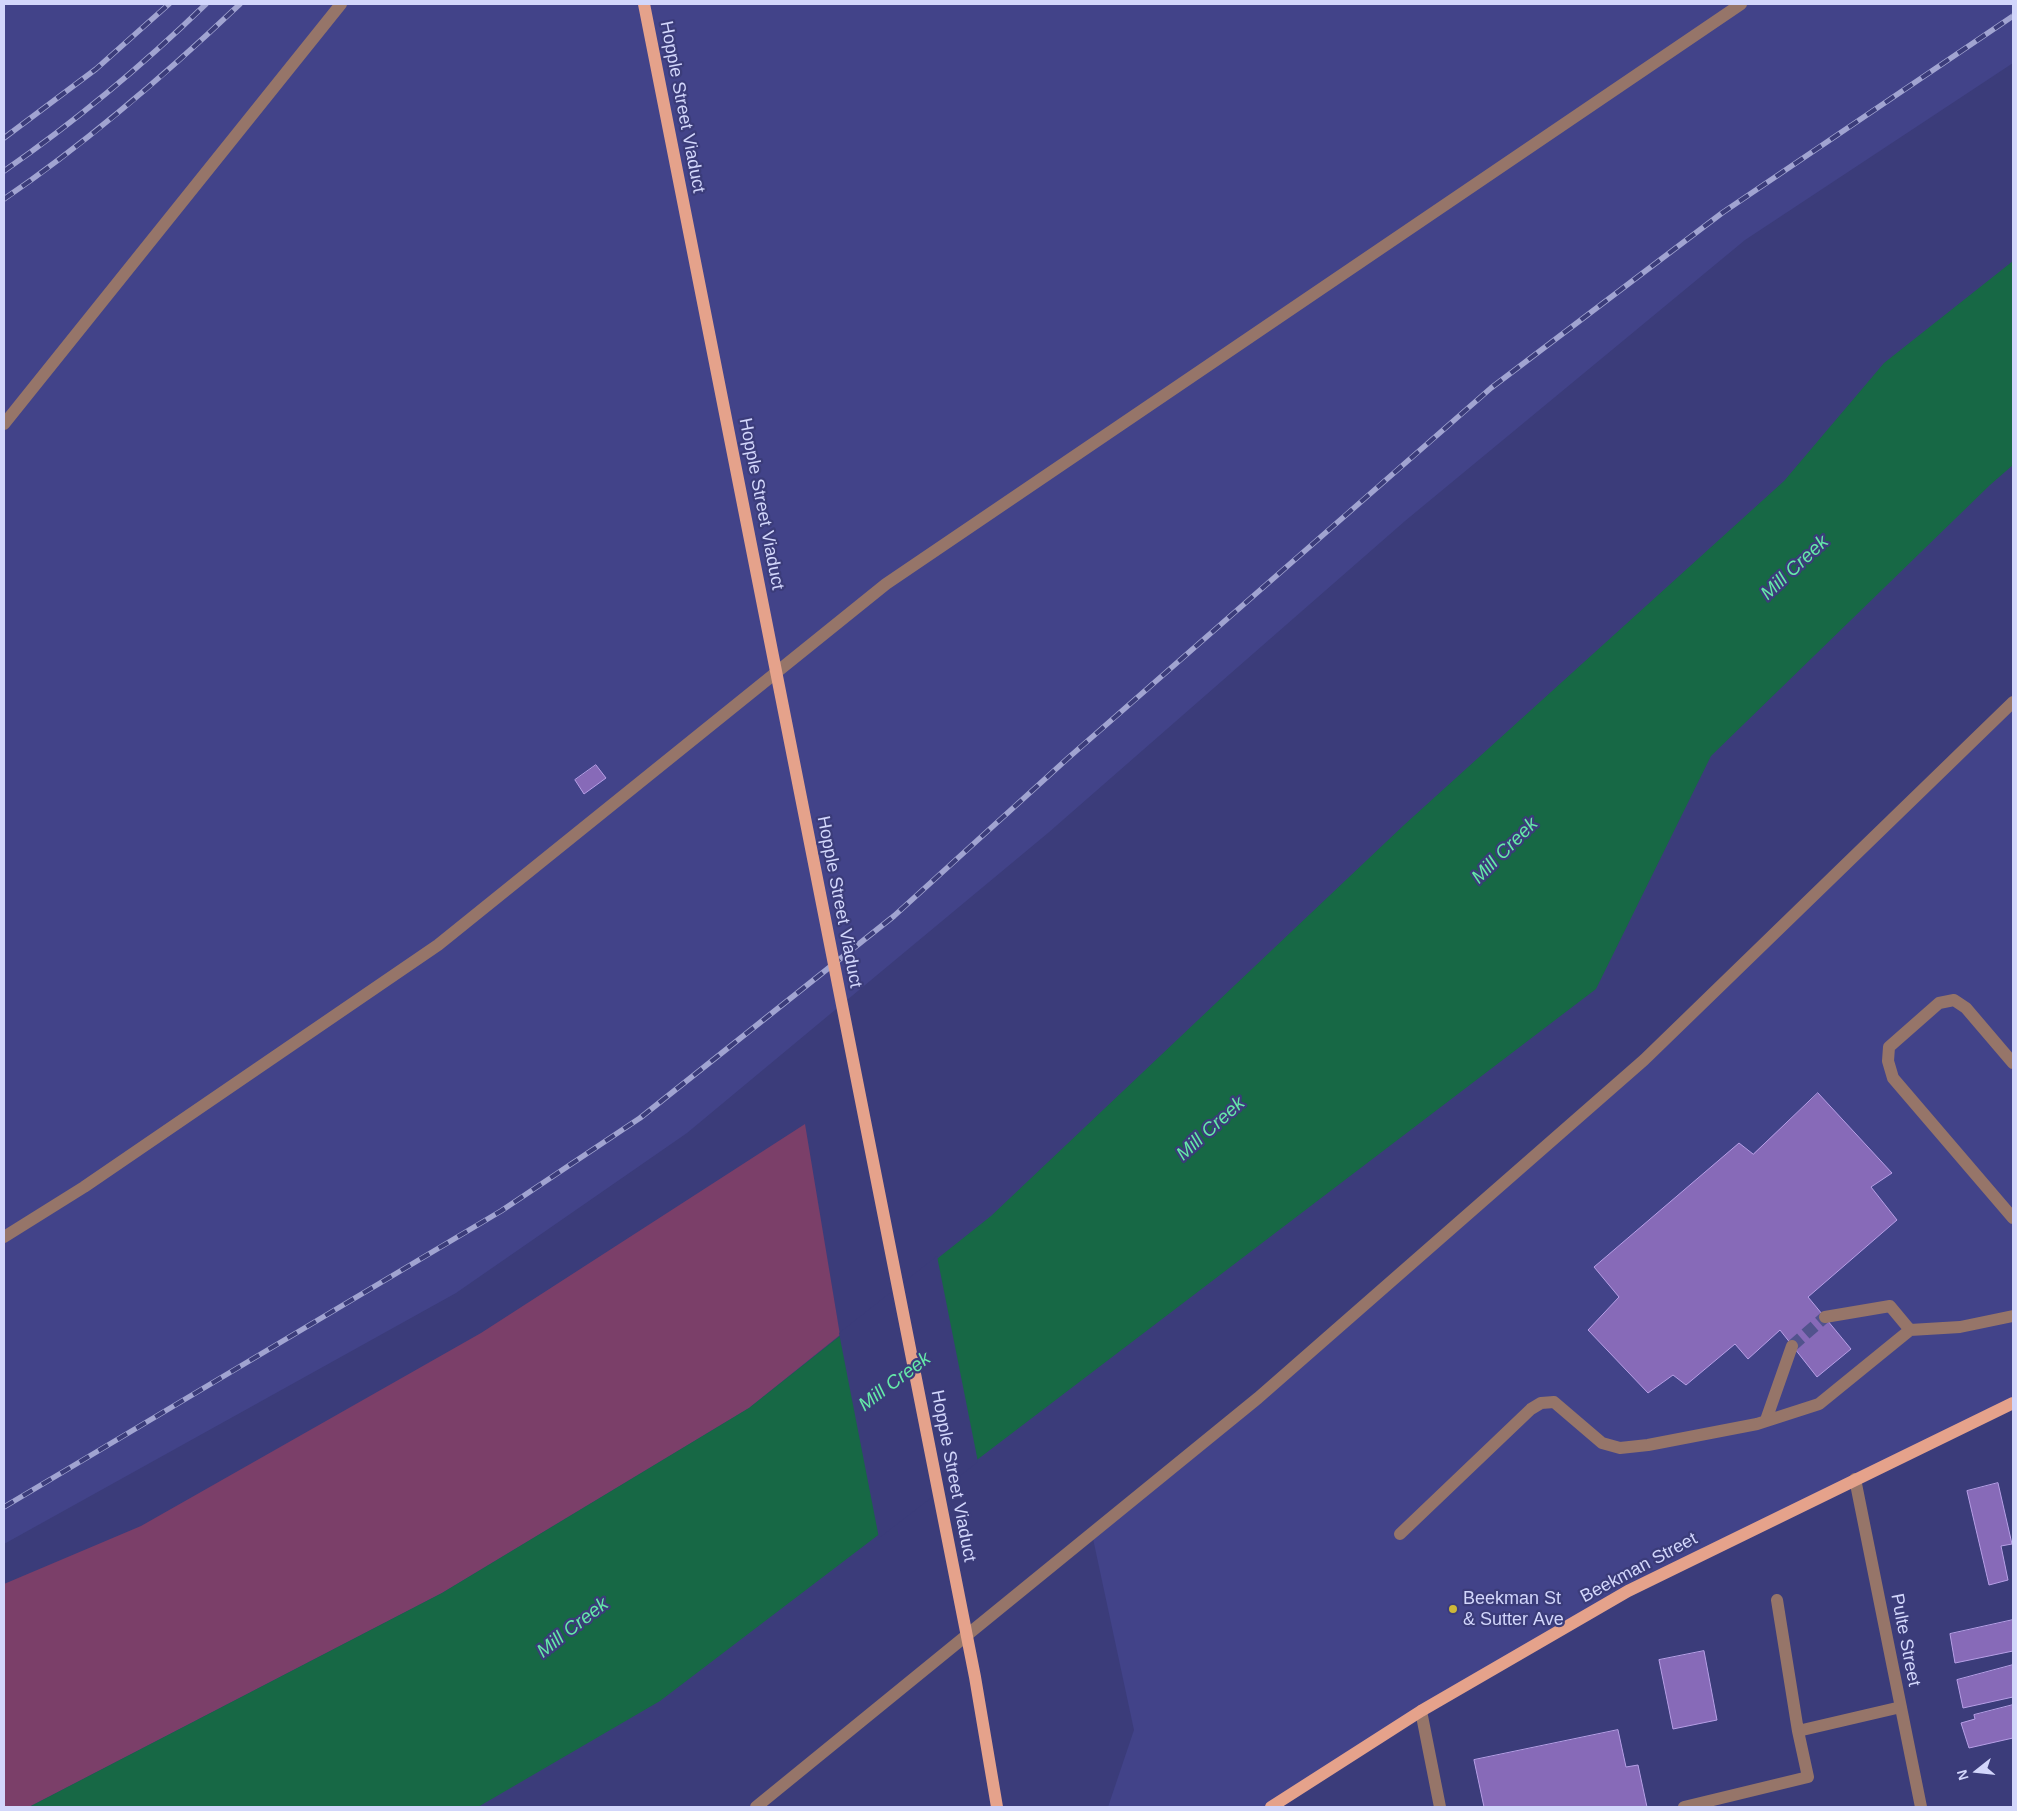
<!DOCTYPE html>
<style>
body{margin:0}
#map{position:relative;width:2017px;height:1811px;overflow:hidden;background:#3b3c7a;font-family:Helvetica,sans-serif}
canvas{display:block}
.frame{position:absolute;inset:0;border:5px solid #d2d6fb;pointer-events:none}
.north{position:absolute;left:1952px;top:1746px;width:50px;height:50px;-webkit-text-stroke:4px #3b3c7a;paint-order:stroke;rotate:254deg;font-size:14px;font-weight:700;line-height:20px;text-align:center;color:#d2d6fb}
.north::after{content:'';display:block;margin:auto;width:18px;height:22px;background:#d2d6fb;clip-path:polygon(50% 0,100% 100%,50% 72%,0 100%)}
</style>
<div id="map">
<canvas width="2017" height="1811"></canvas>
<div class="frame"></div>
<div class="north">N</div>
</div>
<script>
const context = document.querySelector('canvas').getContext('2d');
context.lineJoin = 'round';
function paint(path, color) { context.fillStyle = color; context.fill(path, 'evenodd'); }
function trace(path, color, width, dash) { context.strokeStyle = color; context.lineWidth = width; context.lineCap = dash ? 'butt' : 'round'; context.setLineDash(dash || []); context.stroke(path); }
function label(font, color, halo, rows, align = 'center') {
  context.font = font + ' Helvetica,sans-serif'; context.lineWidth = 4.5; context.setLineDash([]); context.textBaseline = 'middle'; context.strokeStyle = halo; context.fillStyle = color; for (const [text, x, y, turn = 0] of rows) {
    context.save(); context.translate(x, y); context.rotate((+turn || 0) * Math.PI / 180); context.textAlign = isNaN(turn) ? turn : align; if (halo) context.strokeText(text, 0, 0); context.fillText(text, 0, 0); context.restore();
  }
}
const built = new Path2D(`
 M4,4H2013V63L1745,240L1405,521L1048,833L687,1133L456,1293L4,1544Z
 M2013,702V1403L1628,1591L1271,1807H1108L1134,1730L1092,1534L1644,1060Z`);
const green = new Path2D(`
 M805,1124L840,1335L749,1408L442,1593L29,1807H4V1584L141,1526L481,1333Z`);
const water = new Path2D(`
 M2013,261V465L1990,485L1711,756L1596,989L660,1701L478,1807H29L442,1593L749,1408L991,1216L1404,825L1784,481L1884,363Z`);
const pier = new Path2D(`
 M937,1256L978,1462L879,1538L839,1333Z`);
const building = new Path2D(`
 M596,765L606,778L584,794L575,780Z
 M1818,1093L1892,1173L1871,1187L1897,1220L1808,1297L1851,1349L1817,1377L1780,1330L1748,1359L1735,1344L1686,1385L1673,1375L1648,1393L1588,1330L1619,1297L1594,1267L1739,1143L1753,1154Z
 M1998,1483L2012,1544L2001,1546L2008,1580L1989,1585L1967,1491Z
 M2013,1620V1651L1955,1663L1950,1634Z
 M1704,1651L1717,1720L1673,1729L1659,1660Z
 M2013,1665V1697L1963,1708L1957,1680Z
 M2013,1705V1738L1969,1748L1961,1723L1975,1719L1974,1715Z
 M1618,1730L1626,1767L1638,1765L1647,1807H1484L1474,1760Z`);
const minorTunnel = new Path2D(`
 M1792,1346L1825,1317`);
const minor = new Path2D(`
 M4,424L341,4
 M2013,1063L1966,1008L1954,1000L1939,1003L1889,1047L1888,1061L1893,1078L2013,1218
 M4,1237L84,1187L438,945L886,584L1741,4
 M1825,1317L1890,1306L1910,1330
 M1766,1420L1792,1346
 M1855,1479L1921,1807
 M1400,1534L1531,1409L1541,1403L1554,1402L1602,1443L1620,1448L1648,1445L1757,1424L1819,1404L1910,1330L1960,1327L2013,1316
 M1777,1600L1798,1731
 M1421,1711L1440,1807
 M756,1807L1258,1398L1644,1060L2013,702
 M1684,1807L1808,1777L1798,1731L1901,1707`);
const major = new Path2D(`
 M1271,1807L1421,1711L1628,1591L2013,1403`);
const rail = new Path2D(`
 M4,138L96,69L169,4
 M4,171C76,121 143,65 206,4
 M4,199C89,141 165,75 240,4
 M4,1507L501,1211L640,1118L894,916L1067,759L1491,388L1722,213L2013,16`);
const majorBridge = new Path2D(`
 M644,4L975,1677L997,1807`);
const markers = [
 [1453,1609,5,"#ceb838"]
];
const streetNames = [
 ["Hopple Street Viaduct",682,107,79],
 ["Hopple Street Viaduct",761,504,79],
 ["Hopple Street Viaduct",839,902,79],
 ["Hopple Street Viaduct",953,1476,79],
 ["Beekman Street",1639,1568,-28],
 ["Pulte Street",1905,1640,79]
];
const poiNames = [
 ["Beekman St",1463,1599],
 ["& Sutter Ave",1463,1620]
];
const waterNames = [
 ["Mill Creek",1795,568,-43],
 ["Mill Creek",1505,851,-45],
 ["Mill Creek",1211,1129,-42],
 ["Mill Creek",895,1382,-37],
 ["Mill Creek",573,1628,-38]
];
paint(built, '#424389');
paint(green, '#7b3f69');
paint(water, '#176845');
paint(pier, '#3b3c7a');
paint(building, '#876ab8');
trace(building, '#b79fe6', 1);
trace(minorTunnel, '#52538d', 12, [12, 6]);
trace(minor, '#967569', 12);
trace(major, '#e5a28b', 12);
trace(rail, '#a1a4d1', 5.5);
trace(rail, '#3b3c7a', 4, [11]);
trace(majorBridge, '#e5a28b', 12);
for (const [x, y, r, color] of markers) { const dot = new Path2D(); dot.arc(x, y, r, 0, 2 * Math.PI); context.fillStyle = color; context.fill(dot); trace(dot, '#3b3c7a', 2); }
label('18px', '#d2d6fb', '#3b3c7a', streetNames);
label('18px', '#d2d6fb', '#3b3c7a', poiNames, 'left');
label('italic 19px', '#65eaa9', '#3b3c7a', waterNames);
</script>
